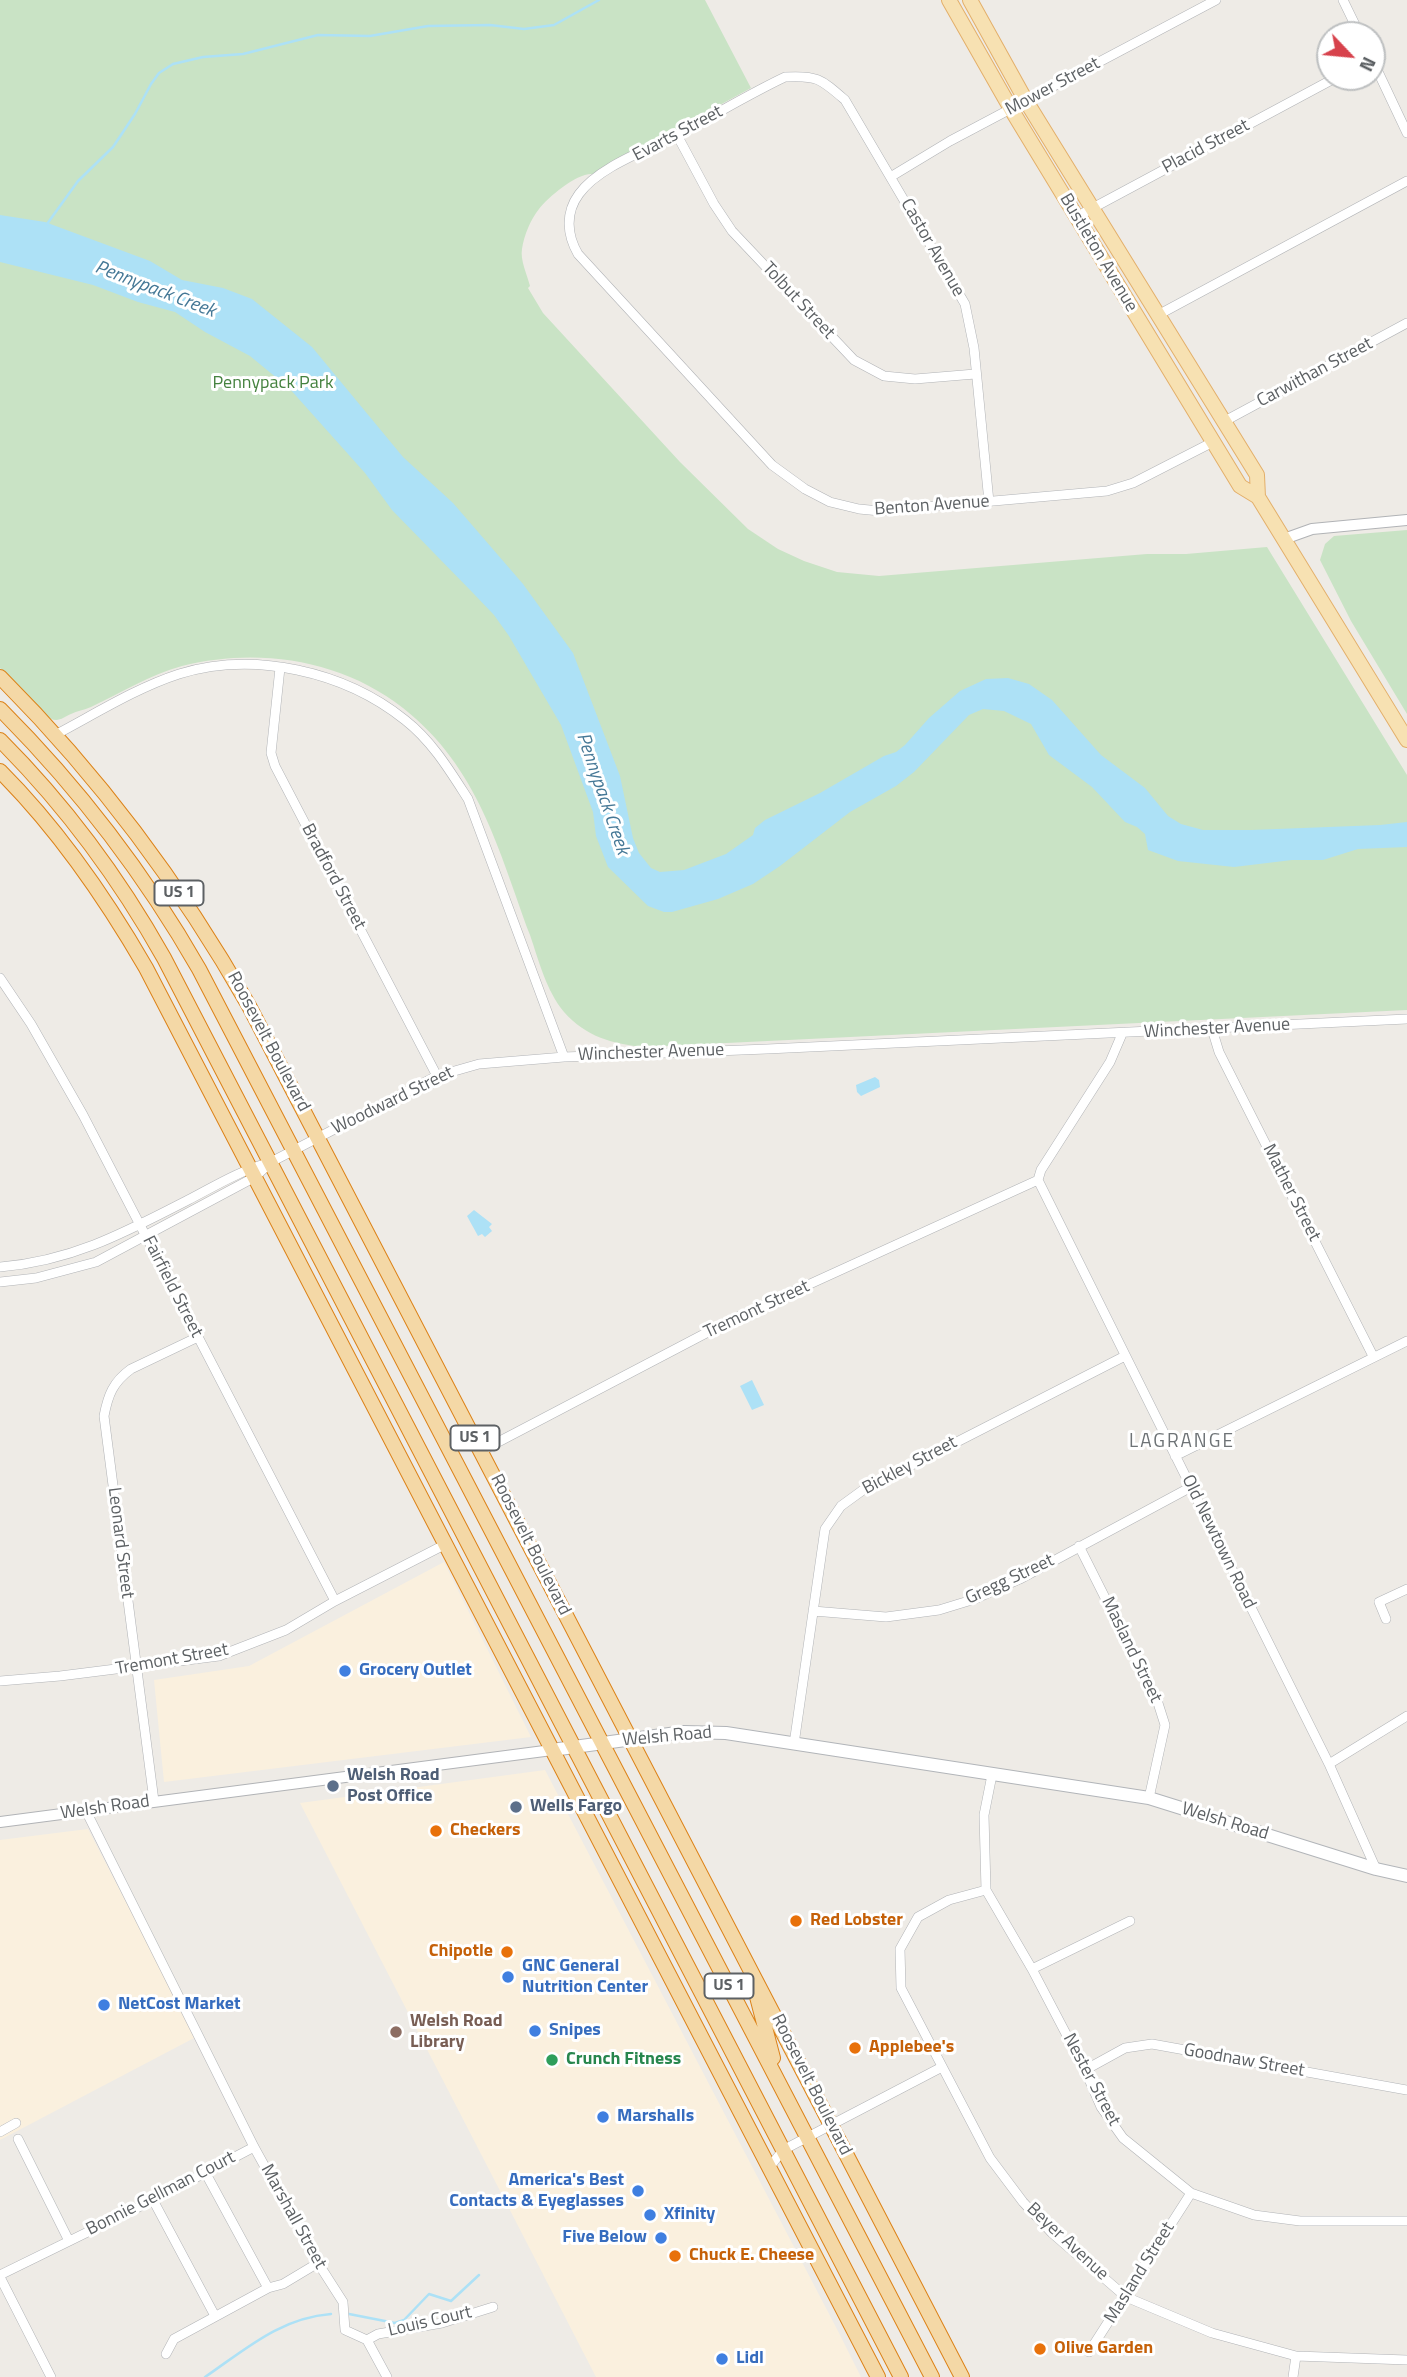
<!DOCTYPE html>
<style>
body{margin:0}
#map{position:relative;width:1407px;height:2377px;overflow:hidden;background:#eeebe6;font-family:"Titillium Web",sans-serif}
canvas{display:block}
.north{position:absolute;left:1316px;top:21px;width:70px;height:70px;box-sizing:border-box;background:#fff;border:2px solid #bec0c1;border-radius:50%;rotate:116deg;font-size:19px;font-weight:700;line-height:28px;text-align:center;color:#5d6164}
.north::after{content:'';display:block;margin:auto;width:24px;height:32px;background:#d7424c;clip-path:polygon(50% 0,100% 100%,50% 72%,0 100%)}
</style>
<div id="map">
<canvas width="1407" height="2377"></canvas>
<div class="north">N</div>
</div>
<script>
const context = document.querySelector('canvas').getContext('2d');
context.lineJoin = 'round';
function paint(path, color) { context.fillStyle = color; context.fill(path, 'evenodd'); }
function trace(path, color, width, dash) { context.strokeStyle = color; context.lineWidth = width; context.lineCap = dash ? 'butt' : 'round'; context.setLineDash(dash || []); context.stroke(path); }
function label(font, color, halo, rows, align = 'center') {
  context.font = font + ' "Titillium Web",sans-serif'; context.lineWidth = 6; context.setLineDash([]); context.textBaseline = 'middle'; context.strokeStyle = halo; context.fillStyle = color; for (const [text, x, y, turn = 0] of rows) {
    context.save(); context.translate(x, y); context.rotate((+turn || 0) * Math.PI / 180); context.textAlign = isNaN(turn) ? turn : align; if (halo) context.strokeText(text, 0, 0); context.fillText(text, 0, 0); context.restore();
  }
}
const commercial = new Path2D(`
 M444,1562L531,1737L164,1782L154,1680L249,1666Z
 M545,1770L839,2333L861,2377H596L300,1803Z
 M88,1829L196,2037L0,2140V1840Z`);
const green = new Path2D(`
 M0,0H705L751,88L593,174C578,172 548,197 539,209C531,219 524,235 522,249C520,260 527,274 530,286L528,288L543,313L680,462L748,529L778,549L804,561L837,572L879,576L1147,554H1186L1267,547L1407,775V1010L644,1047C613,1044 586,1037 564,1012C546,990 539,961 530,935C498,849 479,768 403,708C341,659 257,647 182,666C149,675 121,693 91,707C84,710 77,711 71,714C66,716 61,720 56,720C52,720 50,718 47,716L0,668Z
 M1407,530V714L1351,621L1320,560L1325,544L1334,536Z`);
const water = new Path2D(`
 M0,215L45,222L150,261L182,280L223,288L252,299L312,347L403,457L453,503L523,584L573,653L620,776L633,838L639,853L651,868L660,872L684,870L726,854L753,835L755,828L765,820L820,793L884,756L896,752L905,745L929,718L960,691L986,679L1008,678L1029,684L1052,700L1101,755L1145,788L1168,816L1181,824L1203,830H1251L1380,825L1407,822V847L1358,849L1323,860H1292L1234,867L1178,861L1148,850L1145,834L1137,827L1125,822L1092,787L1049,755L1031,724L1004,711L983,709L969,715L914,772L896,786L850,812L780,866L753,884L718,899L672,912H664L648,906L608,867L596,836L593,812L561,725L509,636L494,615L473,593L392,510L365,473L289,388L250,356L205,332L175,312L138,302L93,285L0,262Z
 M875,1077L879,1080L880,1087L861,1096L857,1092L856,1085Z
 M474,1210L492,1224L489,1227L492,1231L485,1237L482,1234L478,1236L467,1216Z
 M752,1380L764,1405L752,1410L740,1386Z`);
const stream = new Path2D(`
 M47,224L78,181L113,147L135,114L151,84L159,73L173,64L203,57L243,54L318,35L370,36L428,26L490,25L524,29L554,25L599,0
 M349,2314L395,2323L404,2320L429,2294L451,2301L479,2275
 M205,2377C246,2349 280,2318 331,2314`);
const minor = new Path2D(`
 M1343,0L1360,35
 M1372,59L1407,133
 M677,135L714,204L732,231L854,360L884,376L915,379L975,374
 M892,176L950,141L1216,0
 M1076,217L1337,77
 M1158,315L1407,181
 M1223,422L1407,323
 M989,502L974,348L965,304L845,100C821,79 817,75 785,77C749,94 715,115 680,133C650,149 599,166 579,194C565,213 567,235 578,254L772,465L805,489L830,502L859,509L880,511L1107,491L1133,483L1213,442
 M280,668L271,753L275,766L437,1076
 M55,735C95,714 136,688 179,674C254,651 344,671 405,720C432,741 450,771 468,799L564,1057
 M0,978L31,1024L83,1115L335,1601
 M1212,1029L1219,1052L1373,1356
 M1122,1034L1110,1062L1041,1170L1038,1180L1329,1764L1376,1869
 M0,1267C72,1261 124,1233 188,1200C215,1186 241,1170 271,1162L437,1076L479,1064L564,1057L767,1049L1407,1019
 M0,1282L36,1278L96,1262L255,1177L270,1163
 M481,1451L731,1320L1038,1180
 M1175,1456L1407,1341
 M1079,1546L1158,1703L1165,1725L1149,1798
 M813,1611L886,1617L939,1610L975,1599L1020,1579L1191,1487
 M1386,1619L1379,1602L1407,1589
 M0,1681L60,1676L219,1656L286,1630L335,1601L446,1544
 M794,1744L825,1529L841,1506L863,1490L1125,1356
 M1329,1764L1407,1716
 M992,1775L984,1815L986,1890L1032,1969L1085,2070L1101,2107L1123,2138L1191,2193L1254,2215L1300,2221H1407
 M154,1801L104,1416C108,1395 113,1382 131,1369L198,1337
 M86,1811L254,2147L318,2263L343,2302L345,2330L367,2340L387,2377
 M986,1890L949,1900L918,1917L900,1949L901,1988L990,2158L1023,2202L1052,2233L1126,2297L1212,2333L1296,2356L1407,2360
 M1032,1969L1130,1921
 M1085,2070L1125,2048L1152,2044L1407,2090
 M0,2132L16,2123
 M18,2139L69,2241
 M769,2168L783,2150L942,2067
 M205,2172L268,2288
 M153,2200L215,2316
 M0,2275L153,2200L254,2147
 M0,2277L51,2377
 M367,2340L378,2334L442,2323L493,2307
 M1089,2352L1191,2193
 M166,2354L174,2339L268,2288L283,2284L318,2263
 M1293,2377L1296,2356`);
const tertiary = new Path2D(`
 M1284,539L1312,529L1407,520
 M0,1822L552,1750`);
const secondary = new Path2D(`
 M552,1750L684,1732L726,1733L1149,1798L1376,1869L1407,1876`);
const primary = new Path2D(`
 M949,0L1011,109L1240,486L1258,497L1407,740
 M970,0L1026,101L1257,475L1258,497`);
const trunk = new Path2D(`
 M0,677C98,775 181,886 249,1006L962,2377
 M0,709C78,787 144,873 199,969L932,2377
 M0,740C65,805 119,878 164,958L901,2377
 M0,771C58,829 105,897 146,968L878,2377
 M756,1993L773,2058`);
const markers = [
 [345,1671,7,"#3f7fe0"],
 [333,1786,7,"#5c6f8a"],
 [516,1807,7,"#5c6f8a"],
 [436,1831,7,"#e8710a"],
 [796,1921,7,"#e8710a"],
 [507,1952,7,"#e8710a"],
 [508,1977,7,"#3f7fe0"],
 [104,2005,7,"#3f7fe0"],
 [535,2031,7,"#3f7fe0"],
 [396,2032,7,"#8d6e63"],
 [855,2048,7,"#e8710a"],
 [552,2060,7,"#2e9e5b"],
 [603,2117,7,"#3f7fe0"],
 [638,2191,7,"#3f7fe0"],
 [650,2215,7,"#3f7fe0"],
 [661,2238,7,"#3f7fe0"],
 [675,2256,7,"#e8710a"],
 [1040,2349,7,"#e8710a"],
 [722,2359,7,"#3f7fe0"]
];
const shields = [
 [179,893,49],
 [475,1438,49],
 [729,1986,49]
];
const shieldNames = [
 ["US 1",179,893],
 ["US 1",475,1438],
 ["US 1",729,1986]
];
const streetNames = [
 ["Mower Street",1053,87,-28],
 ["Evarts Street",678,134,-28],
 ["Placid Street",1206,147,-28],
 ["Castor Avenue",932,248,60],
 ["Bustleton Avenue",1098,253,59],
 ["Tolbut Street",798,301,47],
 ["Carwithan Street",1315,373,-28],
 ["Benton Avenue",932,506,-4],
 ["Bradford Street",333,877,62],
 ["Winchester Avenue",1217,1029,-3],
 ["Roosevelt Boulevard",268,1042,62],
 ["Winchester Avenue",651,1053,-2],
 ["Woodward Street",393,1101,-26],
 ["Mather Street",1291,1193,63],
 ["Fairfield Street",172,1287,63],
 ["Tremont Street",757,1310,-25],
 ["Bickley Street",910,1466,-28],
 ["Old Newtown Road",1218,1542,64],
 ["Leonard Street",120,1543,83],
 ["Roosevelt Boulevard",530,1545,63],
 ["Gregg Street",1010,1580,-25],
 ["Masland Street",1131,1650,64],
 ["Tremont Street",172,1660,-10],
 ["Welsh Road",667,1737,-5],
 ["Welsh Road",105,1808,-8],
 ["Welsh Road",1225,1822,17],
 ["Goodnaw Street",1244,2061,10],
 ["Nester Street",1091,2080,62],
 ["Roosevelt Boulevard",811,2085,63],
 ["Bonnie Gellman Court",161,2194,-27],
 ["Marshall Street",293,2217,61],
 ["Beyer Avenue",1067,2242,43],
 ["Masland Street",1140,2273,-58],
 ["Louis Court",430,2322,-13]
];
const parkNames = [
 ["Pennypack Park",273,384]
];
const shopNames = [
 ["Grocery Outlet",359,1671],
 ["GNC General",522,1967],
 ["Nutrition Center",522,1988],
 ["NetCost Market",118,2005],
 ["Snipes",549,2031],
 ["Marshalls",617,2117],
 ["America's Best",624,2181,"right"],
 ["Contacts & Eyeglasses",624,2202,"right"],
 ["Xfinity",664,2215],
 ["Five Below",647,2238,"right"],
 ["Lidl",736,2359]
];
const serviceNames = [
 ["Welsh Road",347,1776],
 ["Post Office",347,1797],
 ["Wells Fargo",530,1807]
];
const foodNames = [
 ["Checkers",450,1831],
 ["Red Lobster",810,1921],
 ["Chipotle",493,1952,"right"],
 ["Applebee's",869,2048],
 ["Chuck E. Cheese",689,2256],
 ["Olive Garden",1054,2349]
];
const educationNames = [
 ["Welsh Road",410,2022],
 ["Library",410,2043]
];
const leisureNames = [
 ["Crunch Fitness",566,2060]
];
const waterNames = [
 ["Pennypack Creek",155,290,21],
 ["Pennypack Creek",602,794,71]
];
const neighbourhoodNames = [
 ["LAGRANGE",1182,1442]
];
paint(commercial, '#faf0de');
paint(green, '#c9e3c5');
paint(water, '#ade1f6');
trace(stream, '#ade1f6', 2.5);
trace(minor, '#b1b3b6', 10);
trace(tertiary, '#b1b3b6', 12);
trace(secondary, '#b2b5b9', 14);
trace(primary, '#e3af6a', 16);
trace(trunk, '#dc8218', 16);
trace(minor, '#fff', 9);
trace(tertiary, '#fff', 10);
trace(secondary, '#fff', 12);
trace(primary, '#f7e1b2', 14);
trace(trunk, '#f4d8a6', 14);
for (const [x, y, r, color] of markers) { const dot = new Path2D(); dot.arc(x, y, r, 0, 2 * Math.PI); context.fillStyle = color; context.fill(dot); trace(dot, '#fff', 2.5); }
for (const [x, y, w] of shields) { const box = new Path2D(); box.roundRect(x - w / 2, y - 12.5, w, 25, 5); context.fillStyle = '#fff'; context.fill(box); trace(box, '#5d6164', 2); }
label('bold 16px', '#5d6164', null, shieldNames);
label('18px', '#5d6164', '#fff', streetNames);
label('18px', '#45823f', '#fff', parkNames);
label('bold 18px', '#366cbe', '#fff', shopNames, 'left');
label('bold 18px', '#4e5e75', '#fff', serviceNames, 'left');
label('bold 18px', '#c56008', '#fff', foodNames, 'left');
label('bold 18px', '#785e54', '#fff', educationNames, 'left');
label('bold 18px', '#27864d', '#fff', leisureNames, 'left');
label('italic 19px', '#457896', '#fff', waterNames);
context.letterSpacing = '2px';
label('19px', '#6e7376', '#fff', neighbourhoodNames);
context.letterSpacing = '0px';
</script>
